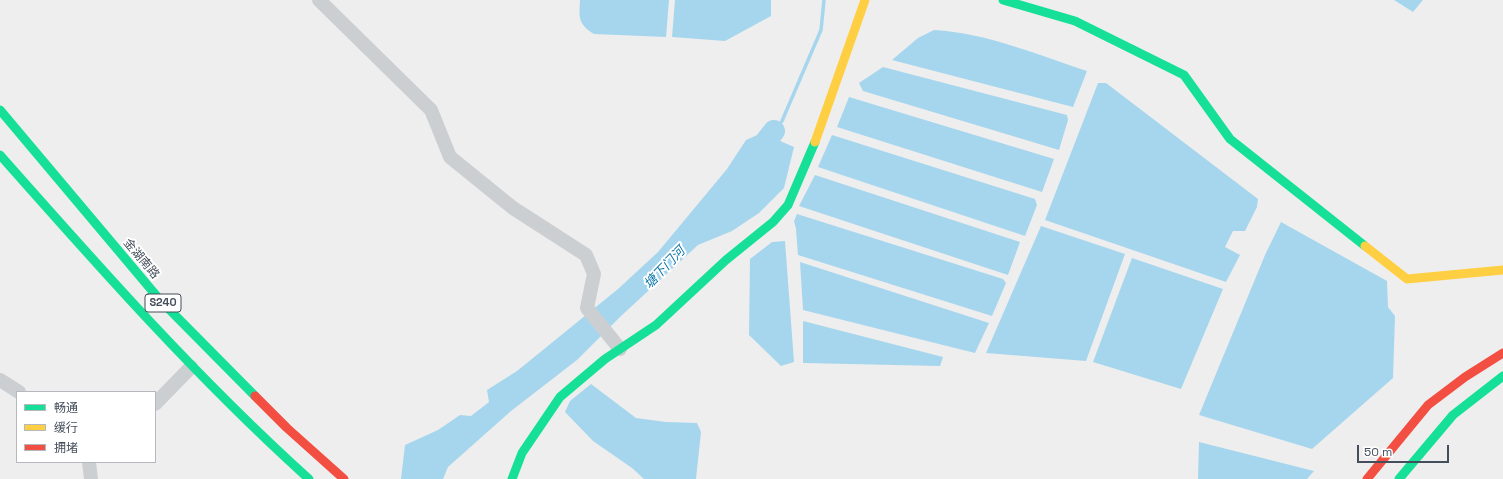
<!DOCTYPE html>
<meta charset="utf-8">
<style>
body{margin:0}
#map{position:relative;width:1503px;height:479px;overflow:hidden;background:#efeeee;font-family:"Space Grotesk","Noto Sans SC",sans-serif}
canvas{display:block}
.legend{position:absolute;left:16px;top:391px;width:140px;height:72px;box-sizing:border-box;background:#fff;border:1px solid #b5b8bd;margin:0;padding:5px 7px;list-style:none;font-size:12px;color:#454e5b}
.legend li{display:flex;align-items:center;gap:8px;height:20px}
.legend b{width:20px;border:1px solid #b5b8bd}
.scale{position:absolute;left:1357px;top:445px;width:92px;height:18px;box-sizing:border-box;border:2px solid #454e5b;border-top:0;padding-left:5px;font-size:12px;line-height:14px;white-space:nowrap;color:#454e5b;-webkit-text-stroke:3px #fff;paint-order:stroke}
</style>
<div id="map">
<canvas width="1503" height="479"></canvas>
<ul class="legend">
<li><b style="height:5px;background:#16e098"></b>畅通</li>
<li><b style="height:5px;background:#ffcf43"></b>缓行</li>
<li><b style="height:5px;background:#f24e42"></b>拥堵</li>
</ul>
<div class="scale">50 m</div>
</div>
<script>
const context = document.querySelector('canvas').getContext('2d');
context.lineJoin = 'round';
function paint(path, color) { context.fillStyle = color; context.fill(path, 'evenodd'); }
function trace(path, color, width, dash) { context.strokeStyle = color; context.lineWidth = width; context.lineCap = dash ? 'butt' : 'round'; context.setLineDash(dash || []); context.stroke(path); }
function label(font, color, halo, rows, align = 'center') {
  context.font = font + ' "Space Grotesk","Noto Sans SC",sans-serif'; context.lineWidth = 4; context.setLineDash([]); context.textBaseline = 'middle'; context.strokeStyle = halo; context.fillStyle = color; for (const [text, x, y, turn = 0] of rows) {
    context.save(); context.translate(x, y); context.rotate((+turn || 0) * Math.PI / 180); context.textAlign = isNaN(turn) ? turn : align; if (halo) context.strokeText(text, 0, 0); context.fillText(text, 0, 0); context.restore();
  }
}
const water = new Path2D(`
 M580,0H669L666,37L594,34C578,24 579,18 580,0Z
 M675,0H771V16L725,41L672,37Z
 M1394,0H1423L1413,12Z
 M934,30C987,33 1038,55 1087,71L1073,107L892,60L918,38Z
 M883,67L1067,115L1068,120L1059,150L863,91L859,83Z
 M1098,83H1106L1258,199L1257,207L1245,231H1233L1225,247L1240,255L1226,282L1045,220Z
 M849,97L1054,159L1042,192L837,127Z
 M762,133L794,147L784,188L759,213L732,231L698,245L621,316L577,360L511,411L448,467L443,479H401L405,445L438,430L460,415L471,416L489,402L487,390L517,371L618,289L658,252L727,169L746,140Z
 M832,135L1035,199L1037,205L1025,236L818,167Z
 M815,175L1020,242L1008,275L799,206Z
 M797,214L1003,279L1006,283L992,316L798,255L796,229L794,221Z
 M1281,222L1387,281L1388,307L1395,316L1393,378L1312,449L1199,415L1265,255Z
 M1041,226L1125,254L1086,361L986,353Z
 M785,241L794,362L781,366L749,335L750,259L772,242Z
 M1132,258L1223,289L1181,389L1093,362Z
 M800,262L989,323L975,353L803,310Z
 M803,321L943,357L940,366L803,363Z
 M591,384L636,418L666,422L697,423L701,432L696,479H644L632,468L593,441L565,412L570,401Z
 M1199,442L1314,471L1307,479H1198Z`);
const stream = new Path2D(`
 M774,131L782,121L821,30L824,0`);
const river = new Path2D(`
 M751,160L774,131`);
const street = new Path2D(`
 M319,0L431,110L450,157L513,208L586,255L594,274L587,308L620,349
 M0,380L19,392
 M155,404L191,367
 M89,462L91,479`);
const fast = new Path2D(`
 M1003,0L1075,21L1184,75L1230,139L1365,246
 M0,110L160,300L255,396
 M0,155C99,267 198,379 309,479
 M512,479L522,453L560,397L605,359L656,325L726,260L773,222L788,205L815,142
 M1399,479L1453,415L1503,376`);
const slow = new Path2D(`
 M815,142L865,0
 M1365,246L1407,279L1503,270`);
const jam = new Path2D(`
 M255,396L287,428L344,479
 M1367,479L1428,405L1465,377L1503,353`);
const shields = [
 [163,303,36]
];
const shieldNames = [
 ["S240",163,303]
];
const streetNames = [
 ["金湖南路",141,259,50]
];
const waterNames = [
 ["塘下门河",665,268,-46]
];
paint(water, '#a6d6ed');
trace(stream, '#a6d6ed', 3.5);
trace(river, '#a6d6ed', 22);
trace(street, '#cccfd2', 14);
trace(fast, '#16e098', 9);
trace(slow, '#ffcf43', 9);
trace(jam, '#f24e42', 9);
for (const [x, y, w] of shields) { const box = new Path2D(); box.roundRect(x - w / 2, y - 9, w, 18, 3); context.fillStyle = '#fff'; context.fill(box); trace(box, '#454e5b', 1); }
label('bold 11px', '#454e5b', null, shieldNames);
label('12px', '#454e5b', '#fff', streetNames);
label('italic 13px', '#0b76a8', '#fff', waterNames);
</script>
